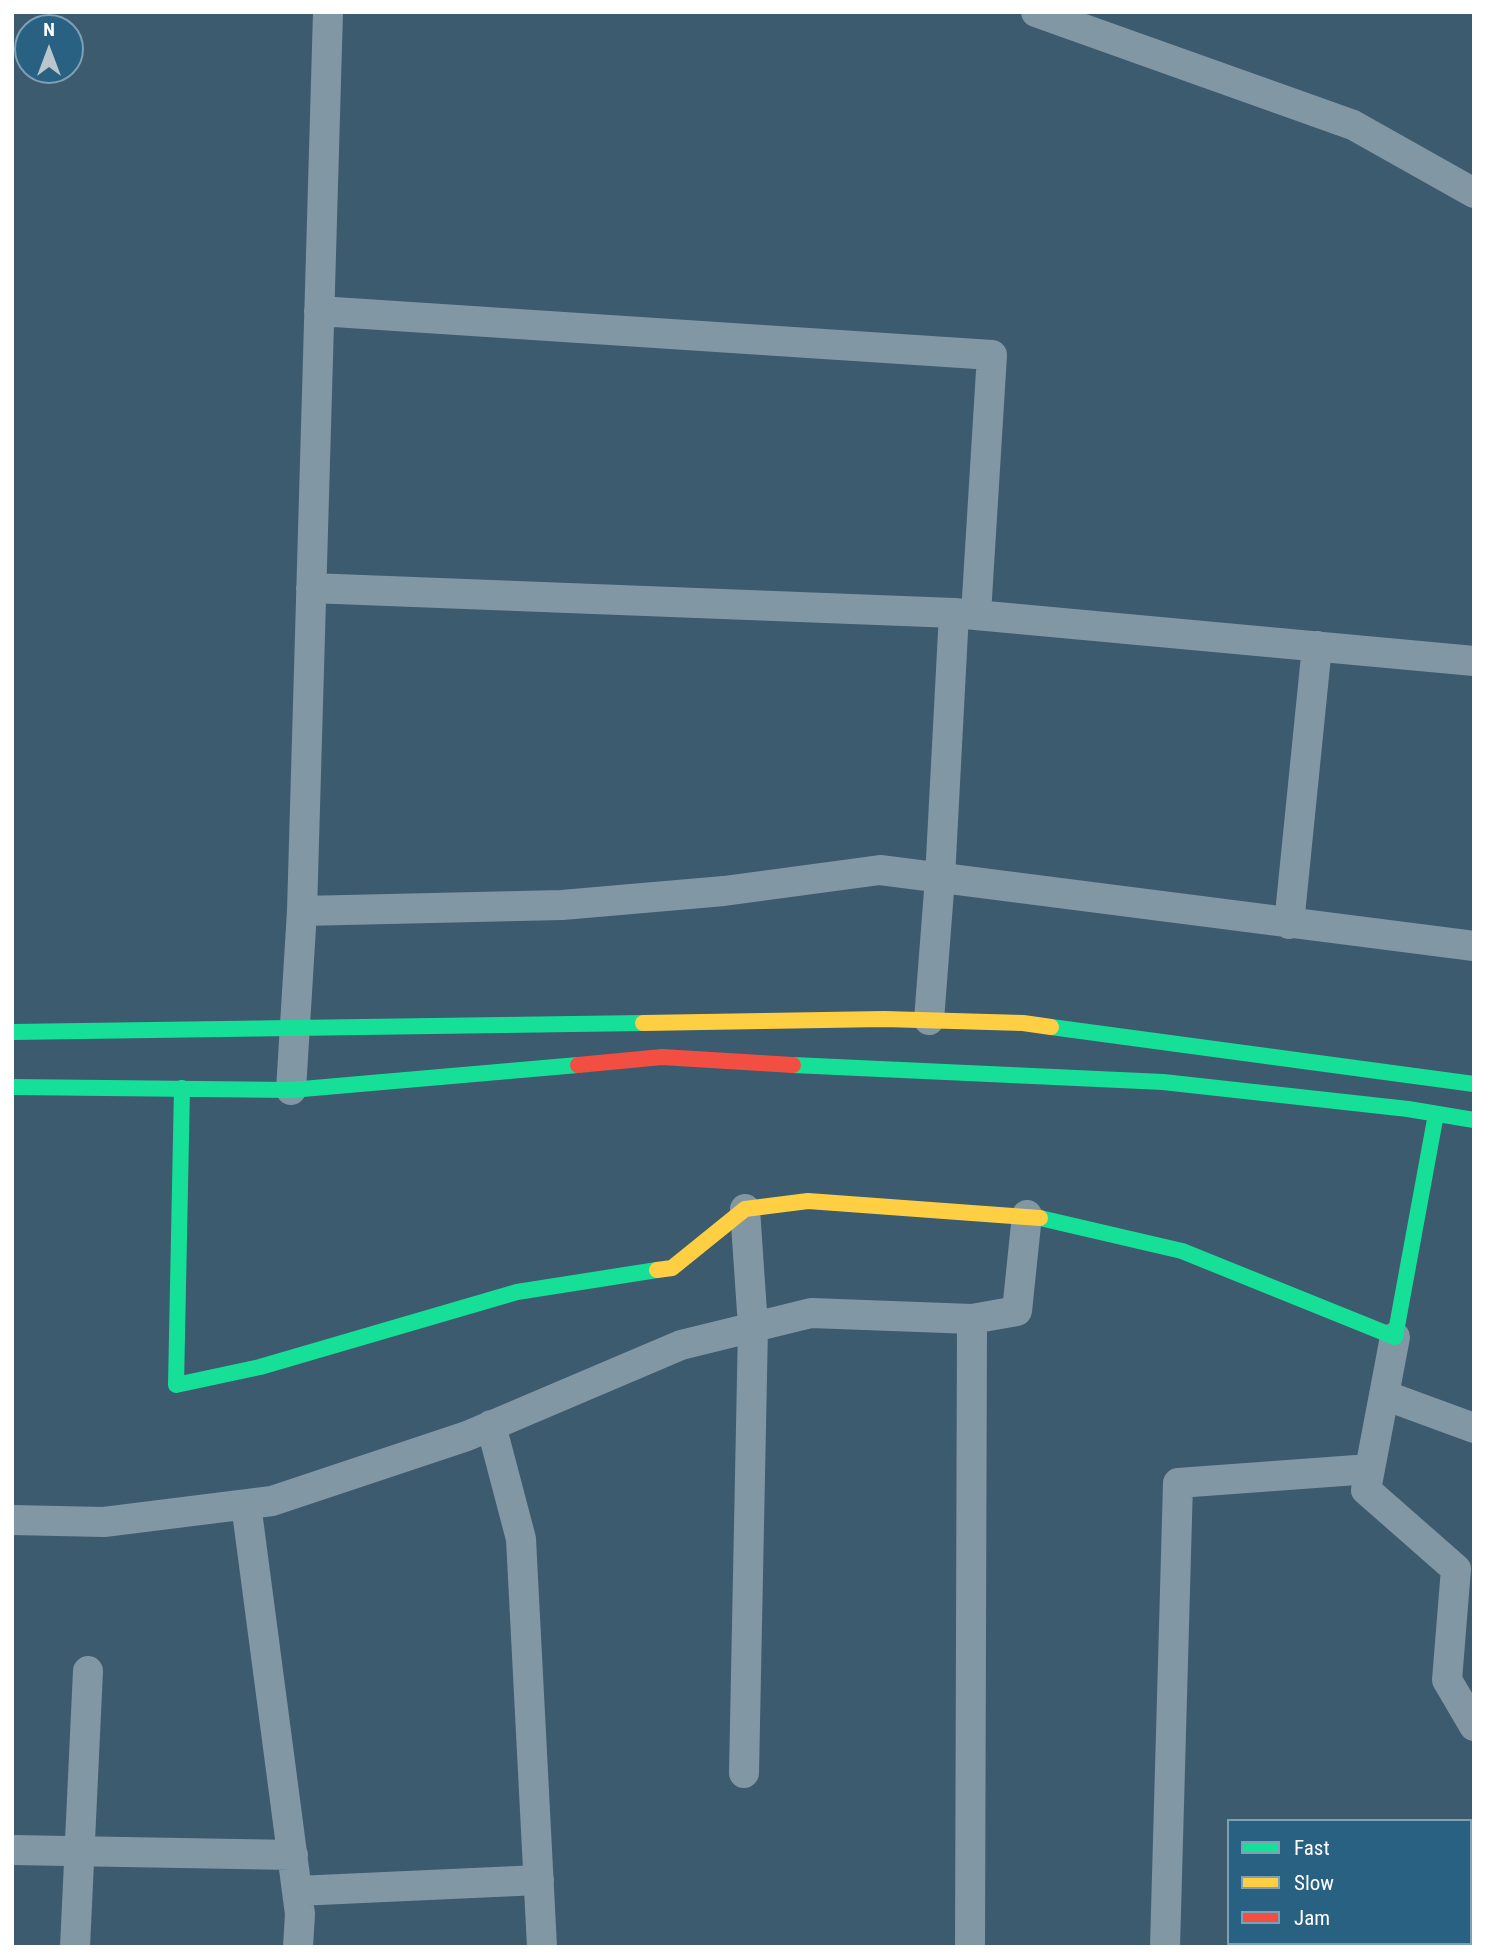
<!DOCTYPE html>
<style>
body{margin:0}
#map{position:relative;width:1486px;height:1959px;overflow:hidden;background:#3c5b6e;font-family:"Roboto Condensed",sans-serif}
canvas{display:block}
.frame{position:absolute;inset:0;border:14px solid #fff;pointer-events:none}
.legend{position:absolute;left:1227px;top:1819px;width:245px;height:126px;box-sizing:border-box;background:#286182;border:2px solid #7ea0b4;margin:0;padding:9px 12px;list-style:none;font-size:21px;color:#fff}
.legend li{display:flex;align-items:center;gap:14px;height:35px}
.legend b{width:35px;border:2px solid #7ea0b4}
.north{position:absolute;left:14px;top:14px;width:70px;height:70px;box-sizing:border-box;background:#286182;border:2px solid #7ea0b4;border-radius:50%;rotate:0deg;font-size:19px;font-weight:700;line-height:28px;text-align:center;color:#fff}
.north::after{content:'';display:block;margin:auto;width:24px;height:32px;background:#bbc6cc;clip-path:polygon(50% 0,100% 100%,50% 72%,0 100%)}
</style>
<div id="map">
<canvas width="1486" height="1959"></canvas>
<div class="frame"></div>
<ul class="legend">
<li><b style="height:9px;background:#16e098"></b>Fast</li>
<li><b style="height:9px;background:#ffcf43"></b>Slow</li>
<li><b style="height:9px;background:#f24e42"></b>Jam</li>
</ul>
<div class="north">N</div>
</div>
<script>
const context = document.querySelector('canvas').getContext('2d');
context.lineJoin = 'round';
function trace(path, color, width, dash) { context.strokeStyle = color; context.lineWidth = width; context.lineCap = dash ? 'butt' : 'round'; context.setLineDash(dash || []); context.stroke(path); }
const street = new Path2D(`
 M1036,12L1353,125L1474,193
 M319,311L992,355L976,614
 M311,588L954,613L1474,661
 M302,911L562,905L724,891L880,870L1474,946
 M1289,924L1317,646
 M929,1020L940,878L954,613
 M291,1090L302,911L328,12
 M972,1319L1017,1311L1027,1215
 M1395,1337L1366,1490L1456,1569L1447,1680L1474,1726
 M1384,1395L1474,1428
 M491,1425L521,1539L542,1947
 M246,1504L300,1914L298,1947
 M12,1520L104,1522L272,1501L467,1436L681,1345L811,1313L972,1319L970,1947
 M744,1773L753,1327L745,1209
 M12,1850L293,1855
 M297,1891L539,1880
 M1470,1922L1474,1862
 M75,1947L88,1671
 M1165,1947L1178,1483L1370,1469
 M1469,1947V1943`);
const fast = new Path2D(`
 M1051,1027L1474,1084
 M12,1032L643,1023
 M793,1065L1163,1082L1408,1109L1474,1120
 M12,1087L291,1090L578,1065
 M182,1088L176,1385L260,1367L517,1292L657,1270
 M1040,1218L1182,1251L1395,1337L1436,1114`);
const slow = new Path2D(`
 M643,1023L884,1019L1023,1023L1051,1027
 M657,1270L672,1268L745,1209L808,1201L1040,1218`);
const jam = new Path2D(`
 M578,1065L662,1057L793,1065`);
trace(street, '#8297a4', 30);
trace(fast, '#16e098', 16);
trace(slow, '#ffcf43', 16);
trace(jam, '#f24e42', 16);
</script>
